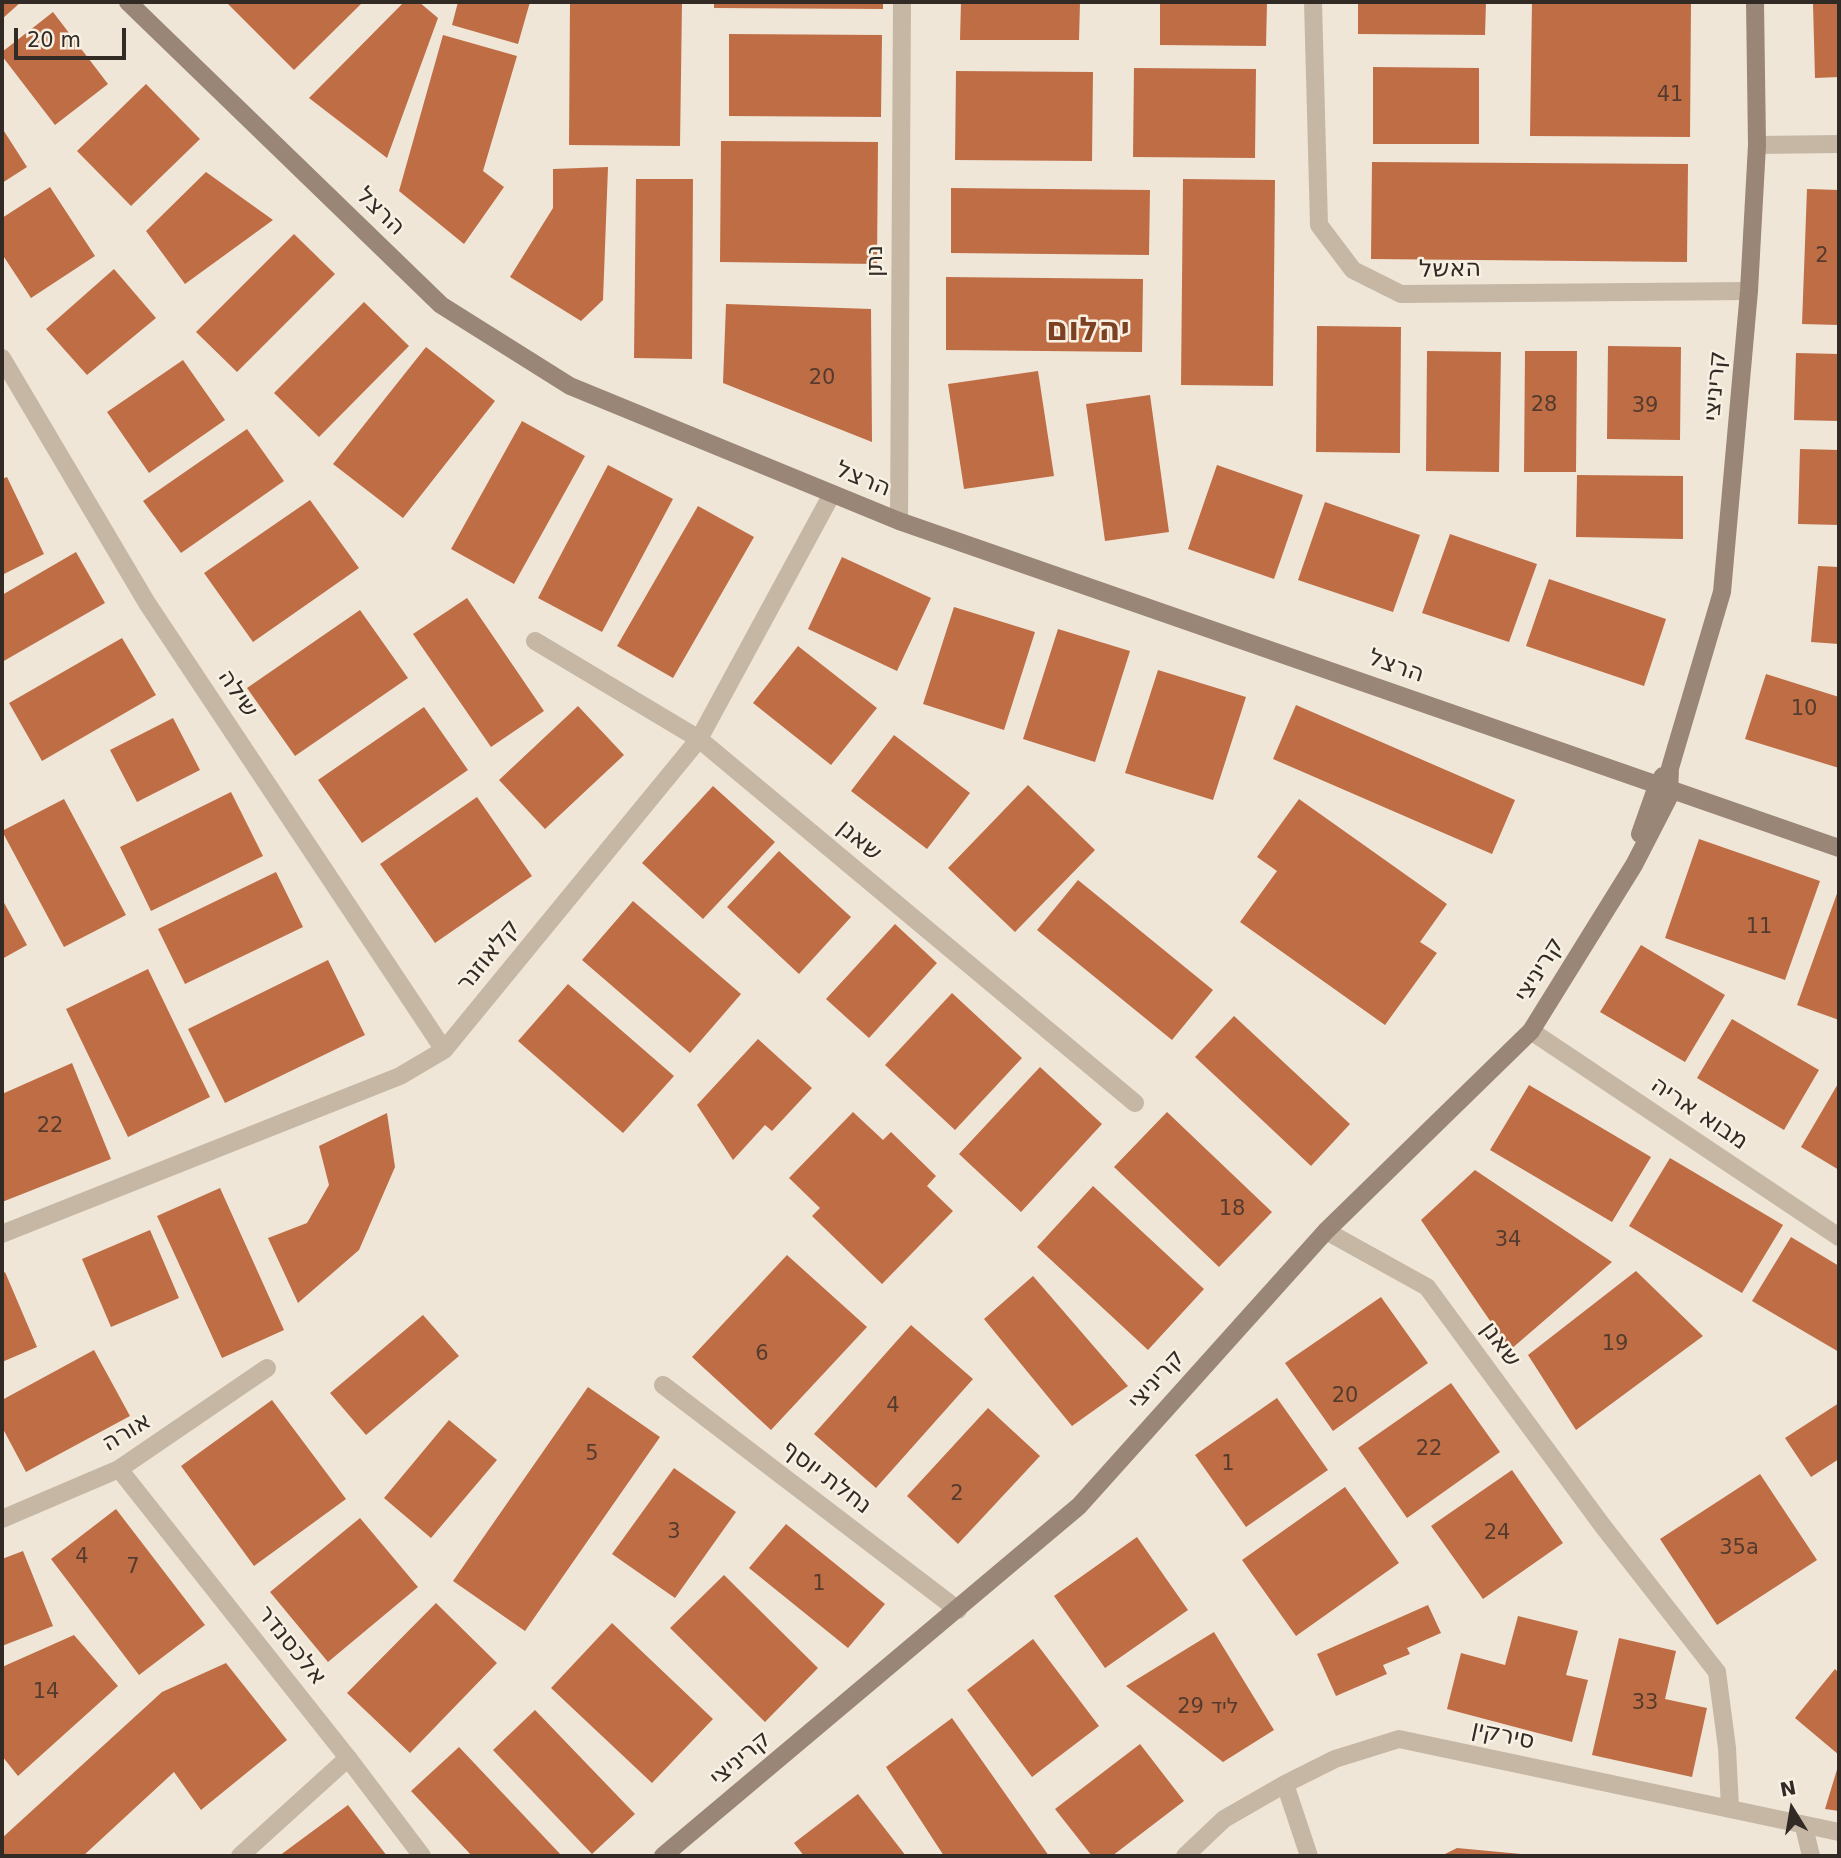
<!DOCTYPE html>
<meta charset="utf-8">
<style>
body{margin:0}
#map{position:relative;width:1841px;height:1858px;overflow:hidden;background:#efe6d7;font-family:"DejaVu Sans",sans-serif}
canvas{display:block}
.frame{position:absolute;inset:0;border:4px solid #322a25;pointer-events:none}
.north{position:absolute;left:1757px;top:1774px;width:70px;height:70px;-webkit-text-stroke:5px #f7f0e3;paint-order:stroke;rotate:349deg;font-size:19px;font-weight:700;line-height:28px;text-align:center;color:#322a25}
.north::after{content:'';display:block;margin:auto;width:24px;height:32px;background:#322a25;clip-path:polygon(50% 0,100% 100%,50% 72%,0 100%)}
.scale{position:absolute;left:14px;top:28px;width:112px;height:32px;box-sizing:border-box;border:4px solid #322a25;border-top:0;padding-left:9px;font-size:21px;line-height:24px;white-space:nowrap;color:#322a25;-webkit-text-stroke:5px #f7f0e3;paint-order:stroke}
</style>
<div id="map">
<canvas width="1841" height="1858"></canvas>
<div class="frame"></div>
<div class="north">N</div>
<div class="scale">20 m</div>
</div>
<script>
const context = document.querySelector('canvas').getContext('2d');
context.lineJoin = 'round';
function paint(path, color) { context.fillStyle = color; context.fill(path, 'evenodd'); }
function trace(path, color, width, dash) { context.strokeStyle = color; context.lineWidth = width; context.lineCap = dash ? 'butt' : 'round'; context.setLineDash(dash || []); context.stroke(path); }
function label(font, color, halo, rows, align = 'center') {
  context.font = font + ' "DejaVu Sans","Noto Sans Hebrew",sans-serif'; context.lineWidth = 5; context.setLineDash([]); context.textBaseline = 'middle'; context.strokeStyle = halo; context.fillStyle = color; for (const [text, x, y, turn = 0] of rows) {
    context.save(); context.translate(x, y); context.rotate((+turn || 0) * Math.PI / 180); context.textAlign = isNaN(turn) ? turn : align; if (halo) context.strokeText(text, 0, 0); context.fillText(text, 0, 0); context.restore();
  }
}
const building = new Path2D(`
 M2,2H21L2,19Z
 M226,2H363L294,70Z
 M404,2H419L438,18L387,158L309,98Z
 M458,2H530L518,44L452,25Z
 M570,2H682L680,146L569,145Z
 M714,2H883V9L714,8Z
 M961,2H1080L1079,40H960Z
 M1160,2H1267L1266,46L1160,45Z
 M1358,2H1486L1485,35L1358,34Z
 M1532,2H1691L1690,137L1530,136Z
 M1839,3V77L1815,78L1813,4Z
 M53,12L108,84L55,125L2,56V52Z
 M729,34L882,35L881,117L729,116Z
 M443,35L517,56L483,171L504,187L464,244L399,191Z
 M1373,67L1479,68V144H1373Z
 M1134,68L1256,69L1255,158L1133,157Z
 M956,71L1093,72L1092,161L955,160Z
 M146,84L200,139L131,206L77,151Z
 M2,128L27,167L2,183Z
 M721,141L878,142L877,264L720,262Z
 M1372,162L1688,164L1687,262L1371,259Z
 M608,167L603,300L581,321L510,277L553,208V169Z
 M206,172L273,220L185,284L146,231Z
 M636,179H693L692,359L634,358Z
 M1183,179L1275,180L1273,386L1181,385Z
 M50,187L95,256L31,298L2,254V218Z
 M951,188L1150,190L1149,255L951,253Z
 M1807,189L1839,190V325L1802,324Z
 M294,234L335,274L237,372L196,332Z
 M114,269L156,318L87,375L46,329Z
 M946,277L1143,279L1142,352L946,350Z
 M364,302L409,346L319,437L274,393Z
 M726,304L871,309L872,442L723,383Z
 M1317,326L1401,327L1400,453L1316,452Z
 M1608,346L1681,347L1680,440L1607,439Z
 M426,347L495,401L403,518L333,464Z
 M1427,351L1501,352L1499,472L1426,471Z
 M1525,351H1577L1576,472H1524Z
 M1796,353L1839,354V421L1794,420Z
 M183,360L225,420L149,473L107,412Z
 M1038,371L1054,476L964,489L948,384Z
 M1150,395L1169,532L1105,541L1086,404Z
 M522,421L585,456L514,584L451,549Z
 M247,429L284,481L181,553L143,501Z
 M1800,449L1839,450V525L1798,524Z
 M608,465L673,499L602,632L538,598Z
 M1217,465L1303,495L1274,579L1188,549Z
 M1577,475L1683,476V539L1576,537Z
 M7,477L44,554L2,575V479Z
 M310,500L359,568L253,642L204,573Z
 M1325,502L1420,535L1393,612L1298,580Z
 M698,506L754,537L673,678L617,646Z
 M1450,534L1537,564L1509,642L1422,613Z
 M76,552L105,603L2,662V595Z
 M842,557L931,598L897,671L808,629Z
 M1818,566L1839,567V644L1811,642Z
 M1549,579L1666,619L1644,686L1526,646Z
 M467,598L544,711L491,747L413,634Z
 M954,607L1035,632L1004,730L923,704Z
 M360,610L408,678L295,756L247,688Z
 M1058,629L1130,651L1095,762L1023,739Z
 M122,638L156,695L42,761L9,703Z
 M798,646L877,708L831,765L753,703Z
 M1158,670L1246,697L1213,800L1125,773Z
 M1766,674L1839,697V768L1745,739Z
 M1296,705L1515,800L1492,854L1273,759Z
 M578,706L624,755L545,829L499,780Z
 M424,707L468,770L362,843L318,780Z
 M173,718L200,770L137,802L110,750Z
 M894,735L970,793L927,849L851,791Z
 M1028,785L1095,850L1015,932L948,868Z
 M713,786L775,842L703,919L642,863Z
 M231,792L263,856L151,911L120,847Z
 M477,797L532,876L435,943L380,864Z
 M64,799L126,915L64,947L2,831Z
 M1299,799L1447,904L1420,942L1437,953L1385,1025L1240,922L1277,871L1257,857Z
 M1699,839L1820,881L1785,980L1665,938Z
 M779,851L851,917L799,974L727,907Z
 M276,872L303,927L185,984L158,929Z
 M1078,880L1213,990L1172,1040L1037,930Z
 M1839,888V1020L1797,1005Z
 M2,899L27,945L2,959Z
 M633,901L741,994L690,1053L582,960Z
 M895,924L937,963L869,1038L826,999Z
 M1641,945L1725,995L1685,1062L1600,1012Z
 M328,960L365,1035L225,1103L188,1029Z
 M148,969L210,1097L128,1137L66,1009Z
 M568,984L674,1076L623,1133L518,1041Z
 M952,993L1022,1058L955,1130L885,1065Z
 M1234,1016L1350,1124L1311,1166L1195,1057Z
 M1732,1019L1819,1070L1784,1130L1697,1078Z
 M758,1039L812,1088L772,1131L765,1125L733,1160L697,1105Z
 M72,1063L111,1159L2,1202V1094Z
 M1040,1067L1102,1124L1021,1212L959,1154Z
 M1839,1082V1170L1801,1147Z
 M1529,1085L1651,1157L1612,1222L1490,1150Z
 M853,1112L883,1140L891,1132L936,1176L927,1186L953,1211L882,1284L812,1216L820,1208L789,1178Z
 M1167,1112L1272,1212L1219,1267L1114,1167Z
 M387,1113L395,1167L359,1250L298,1303L268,1238L307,1223L329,1185L319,1146Z
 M1670,1158L1783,1225L1742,1293L1629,1226Z
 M1475,1170L1612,1262L1510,1350L1421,1220Z
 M1093,1186L1204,1289L1148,1350L1037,1247Z
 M220,1188L284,1330L222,1358L157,1216Z
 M150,1230L179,1298L111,1327L82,1259Z
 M1791,1237L1839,1266V1352L1752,1301Z
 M787,1255L867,1327L771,1430L692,1357Z
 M1636,1271L1703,1336L1576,1430L1528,1355Z
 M5,1272L37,1347L2,1362V1274Z
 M1033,1276L1128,1386L1072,1426L984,1319Z
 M1381,1297L1428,1363L1333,1431L1285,1363Z
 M423,1315L459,1356L366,1435L330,1393Z
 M911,1325L973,1379L876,1488L814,1434Z
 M94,1350L130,1416L26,1472L2,1427V1400Z
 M1451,1383L1500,1452L1407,1518L1358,1448Z
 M588,1387L660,1437L525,1631L453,1581Z
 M1277,1398L1328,1470L1246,1527L1195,1455Z
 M272,1400L346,1499L254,1566L181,1466Z
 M1839,1403V1459L1811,1477L1785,1438Z
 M988,1408L1040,1456L958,1544L907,1496Z
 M449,1420L497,1460L431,1538L384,1498Z
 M674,1468L736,1512L675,1598L612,1554Z
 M1512,1470L1563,1543L1483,1599L1431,1526Z
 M1760,1474L1817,1560L1717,1625L1660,1539Z
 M1345,1487L1399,1563L1296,1636L1242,1560Z
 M116,1509L205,1625L139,1675L51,1559Z
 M360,1518L418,1587L328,1662L270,1592Z
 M786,1524L885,1604L848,1648L749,1568Z
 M1137,1537L1188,1610L1105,1668L1054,1596Z
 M23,1551L53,1626L2,1646V1559Z
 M724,1575L818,1668L765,1722L670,1628Z
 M436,1603L497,1663L410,1753L347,1693Z
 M1428,1605L1441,1633L1407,1648L1410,1654L1383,1665L1387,1674L1336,1696L1317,1654Z
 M1518,1616L1578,1631L1566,1675L1588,1680L1572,1742L1447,1709L1461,1653L1505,1665Z
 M612,1623L713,1719L652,1783L551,1688Z
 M1214,1632L1274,1730L1223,1762L1126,1686Z
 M74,1635L118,1686L18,1776L2,1756V1667Z
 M1619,1638L1676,1651L1665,1699L1707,1708L1692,1777L1592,1755Z
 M1033,1639L1099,1726L1032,1777L967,1690Z
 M226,1663L287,1740L201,1810L174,1772L83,1856H2V1838L162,1692Z
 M1835,1669L1839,1673V1755L1795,1718Z
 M535,1710L635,1814L592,1854L493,1750Z
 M952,1718L1049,1856H944L886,1767Z
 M1140,1744L1184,1801L1112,1856H1092L1055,1809Z
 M459,1747L562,1856H472L411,1791Z
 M1839,1763V1811L1825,1809Z
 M858,1794L906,1856H804L794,1843Z
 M348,1805L387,1856H279Z
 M1457,1848L1521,1854V1856H1441Z`);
const lane = new Path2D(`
 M1717,1672L1727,1748L1730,1808
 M240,1856L348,1758`);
const street = new Path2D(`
 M1313,2L1319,225L1353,270L1401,294L1749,291
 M1757,145L1839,144
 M2,358L147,603L444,1050
 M899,521L902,2
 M535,641L699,739L1135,1103
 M1531,1031L1839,1237
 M1326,1231L1427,1287L1602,1525L1717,1672
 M2,1234L400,1076L444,1050L699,739L832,494
 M663,1385L958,1610
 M119,1469L348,1758L422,1856
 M2,1519L119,1469L267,1368
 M1285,1784L1309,1856
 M1804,1827L1811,1856
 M1185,1856L1224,1819L1285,1784L1335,1759L1399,1739L1839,1832`);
const secondary = new Path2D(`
 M128,2L441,305L570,386L899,521L1839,848
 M1640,834L1658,783L1663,776
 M663,1856L1079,1506L1326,1231L1531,1031L1634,865L1669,797L1670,768L1722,592L1749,291L1757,145L1755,2`);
const numberNames = [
 ["41",1670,96],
 ["2",1822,257],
 ["20",822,379],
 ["28",1544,406],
 ["39",1645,407],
 ["10",1804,710],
 ["11",1759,928],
 ["22",50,1127],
 ["18",1232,1210],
 ["34",1508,1241],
 ["19",1615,1345],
 ["6",762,1355],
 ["20",1345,1397],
 ["4",893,1407],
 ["22",1429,1450],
 ["5",592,1455],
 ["1",1228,1465],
 ["2",957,1495],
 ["3",674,1533],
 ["24",1497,1534],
 ["35a",1739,1549],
 ["4",82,1558],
 ["7",133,1568],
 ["1",819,1585],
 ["14",46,1693],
 ["33",1645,1704],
 ["ליד 29",1208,1708]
];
const streetNames = [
 ["הרצל",380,212,44],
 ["נתן",876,261,-90],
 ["האשל",1450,270,-1],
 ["קריניצי",1716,386,-85],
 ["הרצל",863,480,22],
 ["הרצל",1396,667,19],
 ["שילה",237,694,56],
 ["שאנן",859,841,40],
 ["קלאוזנר",489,956,-51],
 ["קריניצי",1540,970,-58],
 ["מבוא אריה",1699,1114,34],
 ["שאנן",1500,1345,54],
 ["קריניצי",1157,1380,-48],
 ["אורה",127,1433,-31],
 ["נחלת יוסף",826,1478,37],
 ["אלכסנדר",291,1646,51],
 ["סירקין",1503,1736,12],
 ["קריניצי",741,1759,-40]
];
const districtNames = [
 ["יהלום",1088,332]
];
paint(building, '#bf6d45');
trace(lane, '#c6b7a4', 18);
trace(street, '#c6b7a4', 18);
trace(secondary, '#998676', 18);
label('21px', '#553b2d', null, numberNames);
label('24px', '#322a25', '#f7f0e3', streetNames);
label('bold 32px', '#7c4023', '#f7f0e3', districtNames);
</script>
